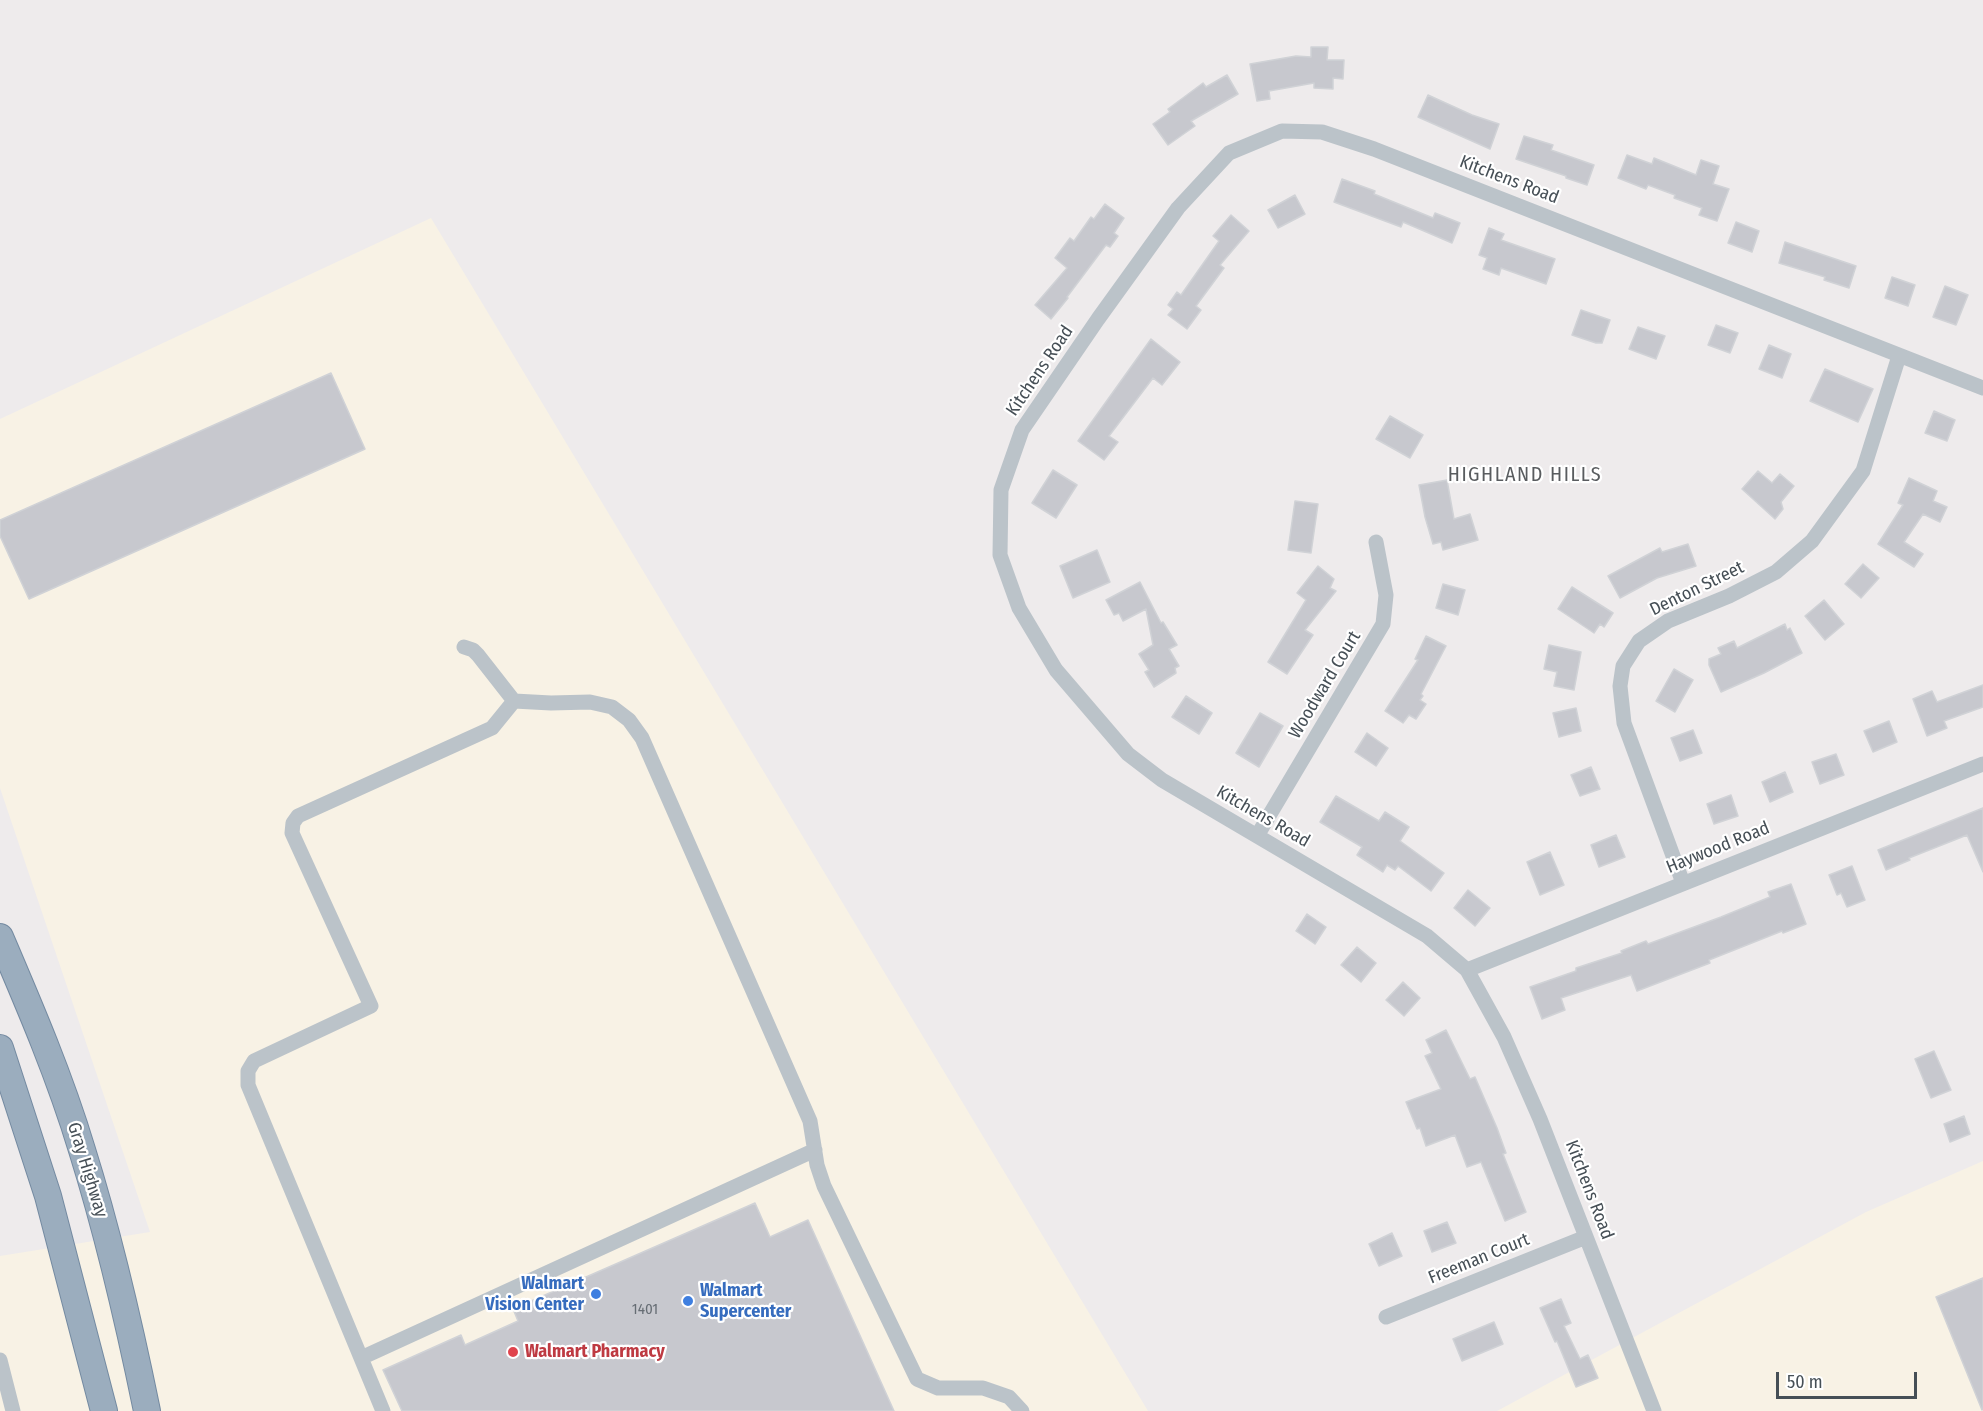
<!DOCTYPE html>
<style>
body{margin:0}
#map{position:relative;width:1983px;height:1411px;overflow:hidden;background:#eeebec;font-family:"Fira Sans Condensed",sans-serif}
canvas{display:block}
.scale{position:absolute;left:1776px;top:1372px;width:141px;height:27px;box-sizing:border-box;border:3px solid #464f56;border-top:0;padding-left:8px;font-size:18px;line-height:21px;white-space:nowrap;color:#464f56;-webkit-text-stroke:4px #fff;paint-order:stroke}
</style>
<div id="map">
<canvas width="1983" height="1411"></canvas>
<div class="scale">50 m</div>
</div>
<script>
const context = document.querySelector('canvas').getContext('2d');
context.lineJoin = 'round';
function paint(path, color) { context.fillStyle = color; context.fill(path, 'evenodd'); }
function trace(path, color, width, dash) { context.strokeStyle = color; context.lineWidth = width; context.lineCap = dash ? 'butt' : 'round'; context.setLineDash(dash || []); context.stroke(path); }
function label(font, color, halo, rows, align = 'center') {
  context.font = font + ' "Fira Sans Condensed",sans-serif'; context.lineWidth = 4.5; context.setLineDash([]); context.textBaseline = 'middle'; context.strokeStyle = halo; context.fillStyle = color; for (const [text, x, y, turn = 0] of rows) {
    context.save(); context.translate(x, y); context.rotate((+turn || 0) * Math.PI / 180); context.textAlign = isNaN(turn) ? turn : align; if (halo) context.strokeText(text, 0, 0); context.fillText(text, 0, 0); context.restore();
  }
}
const commercial = new Path2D(`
 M431,218L1148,1411H0V1256L150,1232L0,788V419Z
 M1983,1161V1411H1497L1866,1212Z`);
const building = new Path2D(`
 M1311,47H1328L1327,60H1344L1343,79L1333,78V89L1314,88V83L1269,91L1270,99L1257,101L1250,64L1296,56L1311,57Z
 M1227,75L1238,94L1191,121L1195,126L1168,145L1153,124L1170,112L1168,109L1203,83L1206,87Z
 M1428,95L1472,115L1499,124L1490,149L1418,117Z
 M1524,136L1553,145L1551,150L1594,165L1587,185L1566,178V176L1516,159Z
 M1627,155L1652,164L1654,158L1696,175L1701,160L1719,166L1713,184L1729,189L1717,221L1699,215L1702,208L1674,198L1675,195L1648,185L1646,189L1618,178Z
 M1342,179L1375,191L1374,194L1433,218L1435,213L1460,223L1452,243L1403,222L1401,227L1334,202Z
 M1295,195L1305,214L1278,228L1268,210Z
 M1105,204L1124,218L1114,233L1118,236L1110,247L1106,245L1067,297L1068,298L1051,319L1035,305L1067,268L1055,258L1070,238L1074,241L1091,217L1094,219Z
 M1231,215L1249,231L1220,265L1224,268L1196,306L1201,310L1187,329L1168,315L1173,309L1168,305L1177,292L1181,295L1219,241L1213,236Z
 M1736,222L1759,231L1752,252L1728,243Z
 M1489,228L1504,234L1501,240L1555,259L1546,284L1501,268L1499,275L1483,269L1487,258L1479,255Z
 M1785,242L1856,266L1849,288L1824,280L1825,277L1779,263Z
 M1892,277L1915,285L1908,306L1885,298Z
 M1945,286L1968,295L1956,325L1933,317Z
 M1581,310L1610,320L1602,343H1596L1572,335Z
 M1716,325L1738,333L1730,353L1708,345Z
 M1638,327L1665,336L1656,359L1629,349Z
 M1151,339L1180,362L1162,385L1153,378L1109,436L1118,442L1104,460L1078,441Z
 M1769,345L1791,354L1782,378L1759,369Z
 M1825,369L1873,389L1858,422L1810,401Z
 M331,373L365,449L29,599L0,536V520Z
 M1934,411L1955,420L1947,441L1925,433Z
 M1390,416L1423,435L1410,458L1376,439Z
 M1053,470L1077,485L1056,518L1032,503Z
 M1758,471L1772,483L1780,474L1794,486L1781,502L1783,509L1775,519L1742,489Z
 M1909,478L1937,491L1933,501L1947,507L1940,522L1923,514L1904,542L1923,554L1914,567L1878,544L1903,505L1898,503Z
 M1447,480L1454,519L1470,514L1478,540L1443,550L1441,542L1433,544L1425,517L1419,485Z
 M1295,501L1318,504L1311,553L1288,550Z
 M1688,544L1696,566L1657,578L1620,598L1608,576L1660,548L1662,552Z
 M1097,550L1110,582L1073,598L1060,566Z
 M1863,564L1879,578L1861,598L1845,584Z
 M1318,566L1334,579L1330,588L1336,591L1305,630L1313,635L1287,674L1268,662L1306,600L1297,593Z
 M1140,582L1161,623L1163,622L1177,645L1169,649L1179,666L1175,668L1176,673L1154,687L1145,672L1149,670L1139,654L1153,645L1146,609L1123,621L1119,613L1114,615L1106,600Z
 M1443,584L1465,590L1458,615L1436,608Z
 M1572,587L1613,613L1604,627L1600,624L1594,633L1558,609Z
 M1824,600L1844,624L1825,640L1805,616Z
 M1785,624L1787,630L1790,628L1802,653L1764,673L1721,692L1709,665V659L1721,654L1718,648L1734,641L1737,648Z
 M1426,636L1446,646L1421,694L1423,696L1420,700L1426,704L1416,719L1409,715L1403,723L1385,711L1418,660L1415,659Z
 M1549,645L1581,652L1574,690L1554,686L1557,672L1544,669Z
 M1674,669L1693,680L1675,712L1656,701Z
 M1983,685V707L1944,721L1947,728L1927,736L1913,699L1932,691L1937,702Z
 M1186,696L1212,713L1199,734L1172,717Z
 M1576,708L1581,731L1559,737L1553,713Z
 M1260,713L1283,726L1259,767L1236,753Z
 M1889,721L1897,742L1873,752L1864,731Z
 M1693,730L1702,753L1680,761L1671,738Z
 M1367,733L1388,748L1376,766L1355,752Z
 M1836,754L1844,775L1820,784L1812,762Z
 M1591,767L1600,789L1580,796L1571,775Z
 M1785,772L1793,792L1770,802L1762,782Z
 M1731,795L1738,816L1714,824L1707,804Z
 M1336,796L1379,821L1385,812L1409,827L1400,841L1444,873L1431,891L1398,866L1395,870L1387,865L1383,872L1357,855L1362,847L1320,822Z
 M1983,808V872L1967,835L1909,858L1910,860L1886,870L1878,850Z
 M1616,835L1625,857L1599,867L1591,845Z
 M1550,852L1564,885L1540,895L1527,862Z
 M1852,866L1865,900L1847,907L1841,893L1837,895L1829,875Z
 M1791,884L1806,924L1783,933L1782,931L1709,960L1710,963L1637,991L1631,975L1561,998L1565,1010L1542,1019L1530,987L1576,971V968L1622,953L1621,951L1646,941L1648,944L1721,917L1770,897L1768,892Z
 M1468,890L1490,908L1475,926L1454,908Z
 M1307,914L1326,927L1315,944L1296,931Z
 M1357,947L1376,963L1361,982L1341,965Z
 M1403,982L1420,998L1404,1016L1386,1000Z
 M1446,1030L1470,1079L1475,1077L1497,1128L1506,1153L1503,1154L1526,1212L1505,1221L1481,1162L1467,1167L1455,1135L1426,1146L1420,1128L1417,1129L1406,1102L1441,1089L1425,1056L1432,1053L1426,1040Z
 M1934,1051L1951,1090L1931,1098L1915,1059Z
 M1964,1116L1970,1134L1950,1142L1944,1124Z
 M755,1203L770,1237L808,1220L894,1411H402L383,1370L461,1335L465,1345L518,1321L513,1309Z
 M1447,1222L1456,1243L1432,1252L1424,1231Z
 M1392,1233L1402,1256L1379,1266L1369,1244Z
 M1983,1278V1409L1982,1410L1936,1297Z
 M1561,1299L1571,1323L1564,1326L1580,1359L1588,1355L1598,1378L1576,1387L1557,1341L1555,1342L1540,1308Z
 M1494,1322L1503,1344L1462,1361L1453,1339Z`);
const minor = new Path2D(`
 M464,647L473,650L478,655L514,701L551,703L590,702L612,707L629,720L642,738L810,1121L817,1165L824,1186L917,1379L938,1388H983L1009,1397L1022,1411
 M1257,836L1383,624L1386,595L1376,542
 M1683,883L1624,723L1620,686L1623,666L1639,641L1668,621L1729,596L1776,572L1812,541L1863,471L1899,356
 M1467,970L1983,764
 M1386,1317L1586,1237
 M361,1358L815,1150
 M0,1360L13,1411
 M383,1411L248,1085V1071L254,1061L371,1006L292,833L293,823L298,816L492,728L514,701
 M1654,1411L1540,1119L1504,1037L1467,970L1427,936L1162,780L1128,754L1056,670L1019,608L1000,555L1001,490L1022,430L1098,319L1178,208L1229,153L1282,131L1322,132L1374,149L1983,388`);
const trunk = new Path2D(`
 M0,937C30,1007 60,1077 82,1150C109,1236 129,1323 147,1411
 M0,1048L48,1196L104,1411`);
const markers = [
 [596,1294,6,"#3f7fe0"],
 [688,1301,6,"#3f7fe0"],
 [513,1352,6,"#e0444e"]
];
const numberNames = [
 ["1401",645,1310]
];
const streetNames = [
 ["Kitchens Road",1509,180,21],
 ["Kitchens Road",1040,371,-56],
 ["Denton Street",1697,589,-26],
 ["Woodward Court",1325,685,-59],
 ["Kitchens Road",1263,817,30],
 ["Haywood Road",1718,848,-22],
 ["Gray Highway",87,1170,73],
 ["Kitchens Road",1589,1190,69],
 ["Freeman Court",1479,1259,-22]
];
const shopNames = [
 ["Walmart",584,1284],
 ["Vision Center",584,1305],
 ["Walmart",700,1291,"left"],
 ["Supercenter",700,1312,"left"]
];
const healthNames = [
 ["Walmart Pharmacy",525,1352]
];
const neighbourhoodNames = [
 ["HIGHLAND HILLS",1525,475]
];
paint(commercial, '#f8f2e5');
paint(building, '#c7c8ce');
trace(building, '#d0d2d6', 1.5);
trace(trunk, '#748aa1', 28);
trace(minor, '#bbc3c9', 15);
trace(trunk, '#9badbe', 26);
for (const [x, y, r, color] of markers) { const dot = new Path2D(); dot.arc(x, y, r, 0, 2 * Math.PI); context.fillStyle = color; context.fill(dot); trace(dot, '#fff', 2); }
label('15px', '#666d74', null, numberNames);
label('18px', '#464f56', '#fff', streetNames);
label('bold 18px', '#366cbe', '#fff', shopNames, 'right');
label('bold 18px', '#be3a42', '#fff', healthNames, 'left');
context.letterSpacing = '1.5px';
label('20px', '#595c5f', '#fff', neighbourhoodNames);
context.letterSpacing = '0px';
</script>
